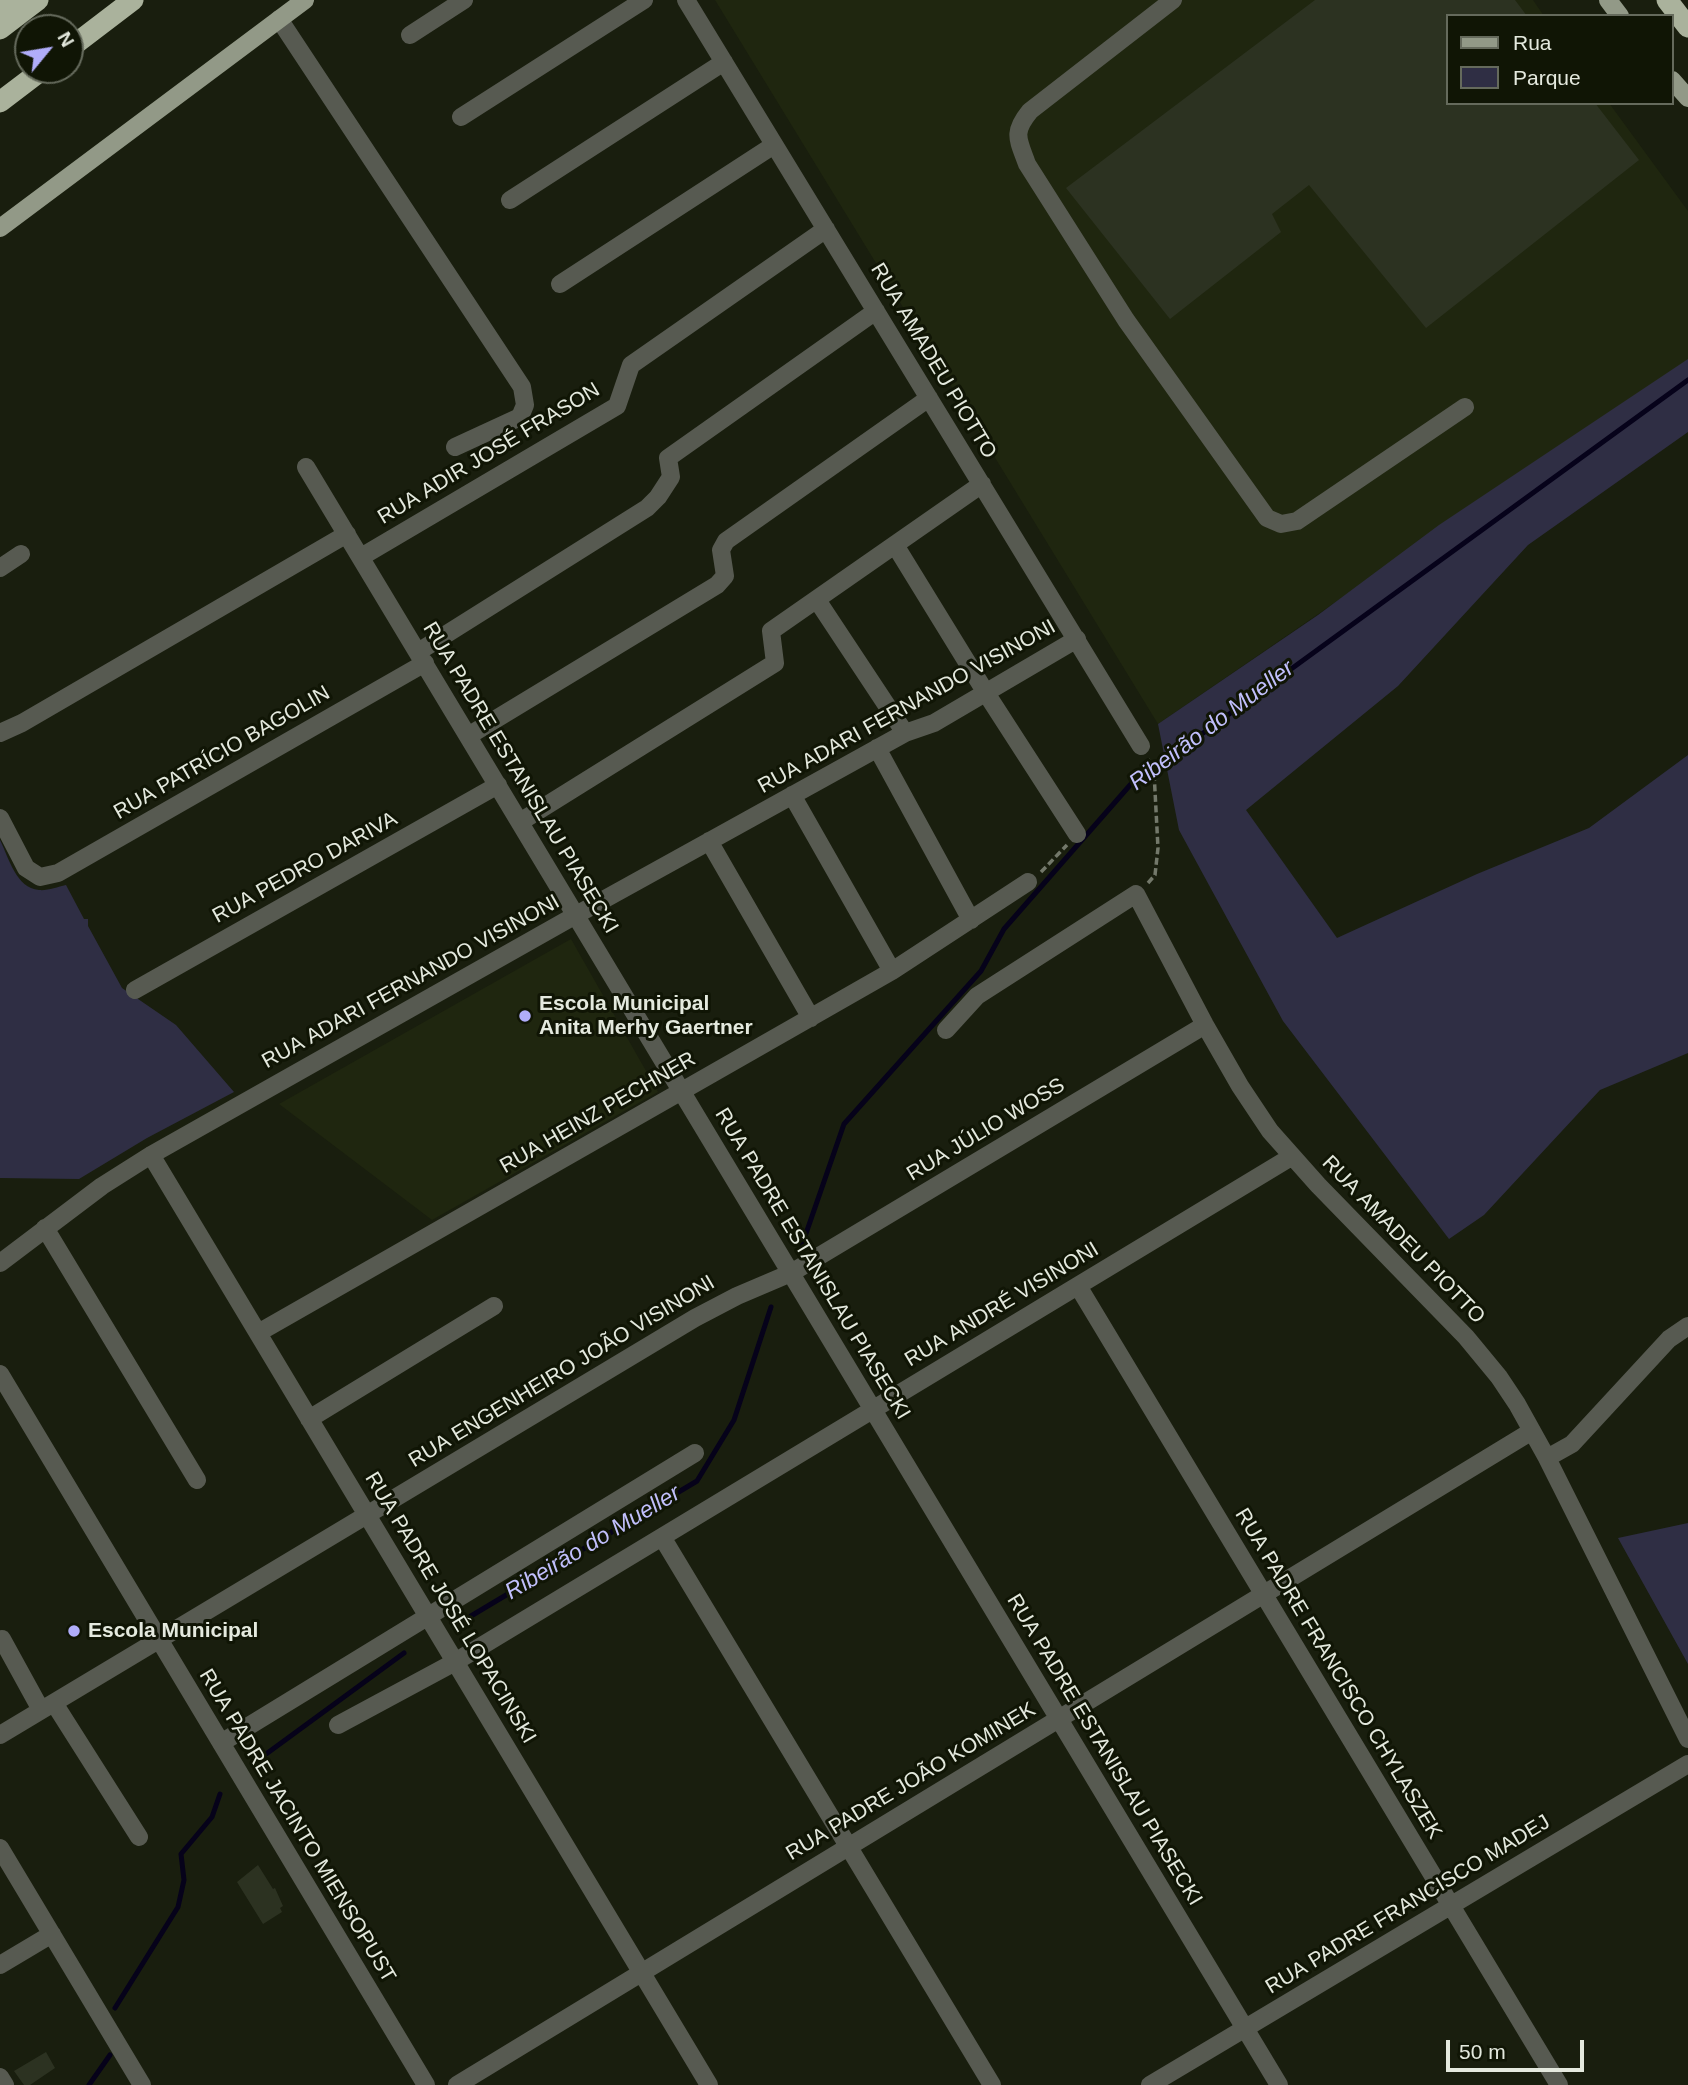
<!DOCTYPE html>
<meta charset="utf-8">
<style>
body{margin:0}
#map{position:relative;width:1688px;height:2085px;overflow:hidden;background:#191e0e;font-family:Helvetica,sans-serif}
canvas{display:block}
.legend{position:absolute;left:1446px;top:14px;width:228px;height:91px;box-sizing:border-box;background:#101505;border:2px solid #656a5c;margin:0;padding:9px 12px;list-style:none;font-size:21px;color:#e4e9de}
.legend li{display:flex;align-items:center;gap:14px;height:35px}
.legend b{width:35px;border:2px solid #656a5c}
.north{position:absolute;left:14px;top:14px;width:70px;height:70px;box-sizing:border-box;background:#101505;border:2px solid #656a5c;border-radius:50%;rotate:60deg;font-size:19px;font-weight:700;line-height:28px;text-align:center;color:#e4e9de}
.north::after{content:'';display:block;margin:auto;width:24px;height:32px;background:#b0adfa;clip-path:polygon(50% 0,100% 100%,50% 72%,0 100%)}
.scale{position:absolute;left:1446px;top:2040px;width:138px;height:32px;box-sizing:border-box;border:4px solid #e4e9de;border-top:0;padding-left:9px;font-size:21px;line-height:24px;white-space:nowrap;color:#e4e9de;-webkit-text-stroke:5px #101505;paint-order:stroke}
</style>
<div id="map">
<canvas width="1688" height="2085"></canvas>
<ul class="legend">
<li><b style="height:9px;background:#929987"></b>Rua</li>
<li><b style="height:19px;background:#2f2e44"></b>Parque</li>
</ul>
<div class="north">N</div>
<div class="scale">50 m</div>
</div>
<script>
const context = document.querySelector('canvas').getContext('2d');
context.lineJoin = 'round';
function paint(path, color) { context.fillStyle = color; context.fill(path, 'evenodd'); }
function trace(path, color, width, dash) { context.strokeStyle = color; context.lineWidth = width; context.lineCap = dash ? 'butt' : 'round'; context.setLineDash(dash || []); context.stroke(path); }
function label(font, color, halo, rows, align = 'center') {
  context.font = font + ' Helvetica,sans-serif'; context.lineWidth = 6; context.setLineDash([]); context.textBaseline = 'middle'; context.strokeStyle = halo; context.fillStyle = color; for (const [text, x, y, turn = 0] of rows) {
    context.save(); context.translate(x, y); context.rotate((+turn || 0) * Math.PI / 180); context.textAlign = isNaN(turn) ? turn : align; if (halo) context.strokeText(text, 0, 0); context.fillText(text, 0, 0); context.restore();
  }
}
const built = new Path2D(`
 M715,0H1533L1544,16H1448V103H1609L1688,211V360L1158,724Z
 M571,939L658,1092L432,1220L279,1104Z`);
const green = new Path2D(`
 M1688,359V432L1528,545L1398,686L1246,810L1337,938L1477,874L1589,828L1688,755V1053L1600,1090L1484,1215L1449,1239L1283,1021L1179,830L1158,724L1318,615L1439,525Z
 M0,840C9,858 16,888 39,890C47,891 57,887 66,885L84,919H88V926L122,988L176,1025L234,1092L147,1138L79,1179L0,1178Z
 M1688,1523V1664L1618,1538Z`);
const stream = new Path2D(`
 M802,1245L844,1124L981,971L1004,929L1138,776L1195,739L1688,380
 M471,1616L697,1481L734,1420L771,1307
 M262,1757L404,1653
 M115,2008L178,1907L184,1880L181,1854L212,1817L220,1794
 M89,2085L110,2055`);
const building = new Path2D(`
 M1315,0H1515L1527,16H1448V103H1595L1639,160L1426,328L1309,185L1272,214L1281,232L1170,319L1066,188Z
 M258,1865L273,1889L275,1888L283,1906L280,1908L282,1912L263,1924L237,1882Z
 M46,2052L55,2068L30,2085H24L14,2071Z`);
const path = new Path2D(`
 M1041,872L1067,845
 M1148,883L1155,875L1158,848L1154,772L1148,759`);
const minor = new Path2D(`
 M686,0L1141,746
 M1173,0L1030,111C1012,133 1018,139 1027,164L1126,320L1267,518L1281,524L1297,521L1465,407
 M279,19L522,387L525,405L520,417L455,447
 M410,35L464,0
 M461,117L644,0
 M510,200L724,62
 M560,284L774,145
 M306,467L1279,2085
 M895,545L986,693L1077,834
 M361,557L617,406L631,365L826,229
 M0,568L21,554
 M817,600L905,733
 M418,652L647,508L658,497L671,477L668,458L876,311
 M0,733L22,723L347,534
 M468,736L717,585L725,576L721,550L726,541L929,398
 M877,748L971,920
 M792,795L892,971
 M0,818L26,868L40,877L58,873L425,663
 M520,822L775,663L771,631L982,484
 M709,841L811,1018
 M135,990L498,785
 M946,1030L977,996L1136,894L1205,1025L1240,1086L1270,1131L1318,1185L1466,1337L1499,1377L1517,1404L1547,1458L1688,1739
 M151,1155L709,2085
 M45,1228L197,1480
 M0,1263L102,1186L151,1155L576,915L905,733L934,723L1077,639
 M1078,1286L1559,2085
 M258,1333L892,971L1028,882
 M0,1374L426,2085
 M309,1419L494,1306
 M1547,1458L1572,1444L1669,1339L1688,1326
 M662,1537L992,2085
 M2,1639L41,1710
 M54,1703L139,1837
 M338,1725L455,1662L1291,1157
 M0,1735L695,1318L737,1296L791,1273L1205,1025
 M221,1743L695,1453
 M0,1848L142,2085
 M0,1965L52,1934
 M0,2077L5,2085
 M457,2085L1532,1431
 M1150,2085L1688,1764`);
const major = new Path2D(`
 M1608,0L1620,16
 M1672,80L1688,98
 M0,228L305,0`);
const highway = new Path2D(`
 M1667,0L1688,27
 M0,6L11,0
 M0,29L38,0
 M70,48L133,0
 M0,102L42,70`);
const markers = [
 [525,1016,7,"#b0adfa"],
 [74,1631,7,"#b0adfa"]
];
const streetNames = [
 ["RUA AMADEU PIOTTO",933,361,59],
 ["RUA ADIR JOSÉ FRASON",489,454,-31],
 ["RUA ADARI FERNANDO VISINONI",907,707,-29],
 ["RUA PATRÍCIO BAGOLIN",222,753,-30],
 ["RUA PADRE ESTANISLAU PIASECKI",520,778,59],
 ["RUA PEDRO DARIVA",305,868,-29],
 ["RUA ADARI FERNANDO VISINONI",411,982,-29],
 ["RUA HEINZ PECHNER",598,1113,-30],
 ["RUA JÚLIO WOSS",986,1130,-31],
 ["RUA AMADEU PIOTTO",1403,1240,46],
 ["RUA PADRE ESTANISLAU PIASECKI",812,1264,59],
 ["RUA ANDRÉ VISINONI",1002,1305,-31],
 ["RUA ENGENHEIRO JOÃO VISINONI",562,1372,-31],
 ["RUA PADRE JOSÉ LOPACINSKI",450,1608,59],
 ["RUA PADRE FRANCISCO CHYLASZEK",1338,1674,59],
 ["RUA PADRE ESTANISLAU PIASECKI",1104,1750,59],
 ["RUA PADRE JOÃO KOMINEK",911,1782,-31],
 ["RUA PADRE JACINTO MIENSOPUST",297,1826,59],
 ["RUA PADRE FRANCISCO MADEJ",1408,1905,-31]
];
const poiNames = [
 ["Escola Municipal",539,1004],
 ["Anita Merhy Gaertner",539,1028],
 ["Escola Municipal",88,1631]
];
const waterNames = [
 ["Ribeirão do Mueller",1212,726,-37],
 ["Ribeirão do Mueller",593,1543,-31]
];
paint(built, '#1f260f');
paint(green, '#2f2e44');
trace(stream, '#06021a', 5);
paint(building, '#2c3221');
trace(path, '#73786a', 3.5, [7, 3.5]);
trace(minor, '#575a51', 18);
trace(major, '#929987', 18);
trace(highway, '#aab29c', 21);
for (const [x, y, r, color] of markers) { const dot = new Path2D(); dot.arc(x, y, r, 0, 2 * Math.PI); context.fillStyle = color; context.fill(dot); trace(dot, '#101505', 2.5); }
label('21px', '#e4e9de', '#101505', streetNames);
label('bold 21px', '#e4e9de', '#101505', poiNames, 'left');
label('italic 23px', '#c1bffc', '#101505', waterNames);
</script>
